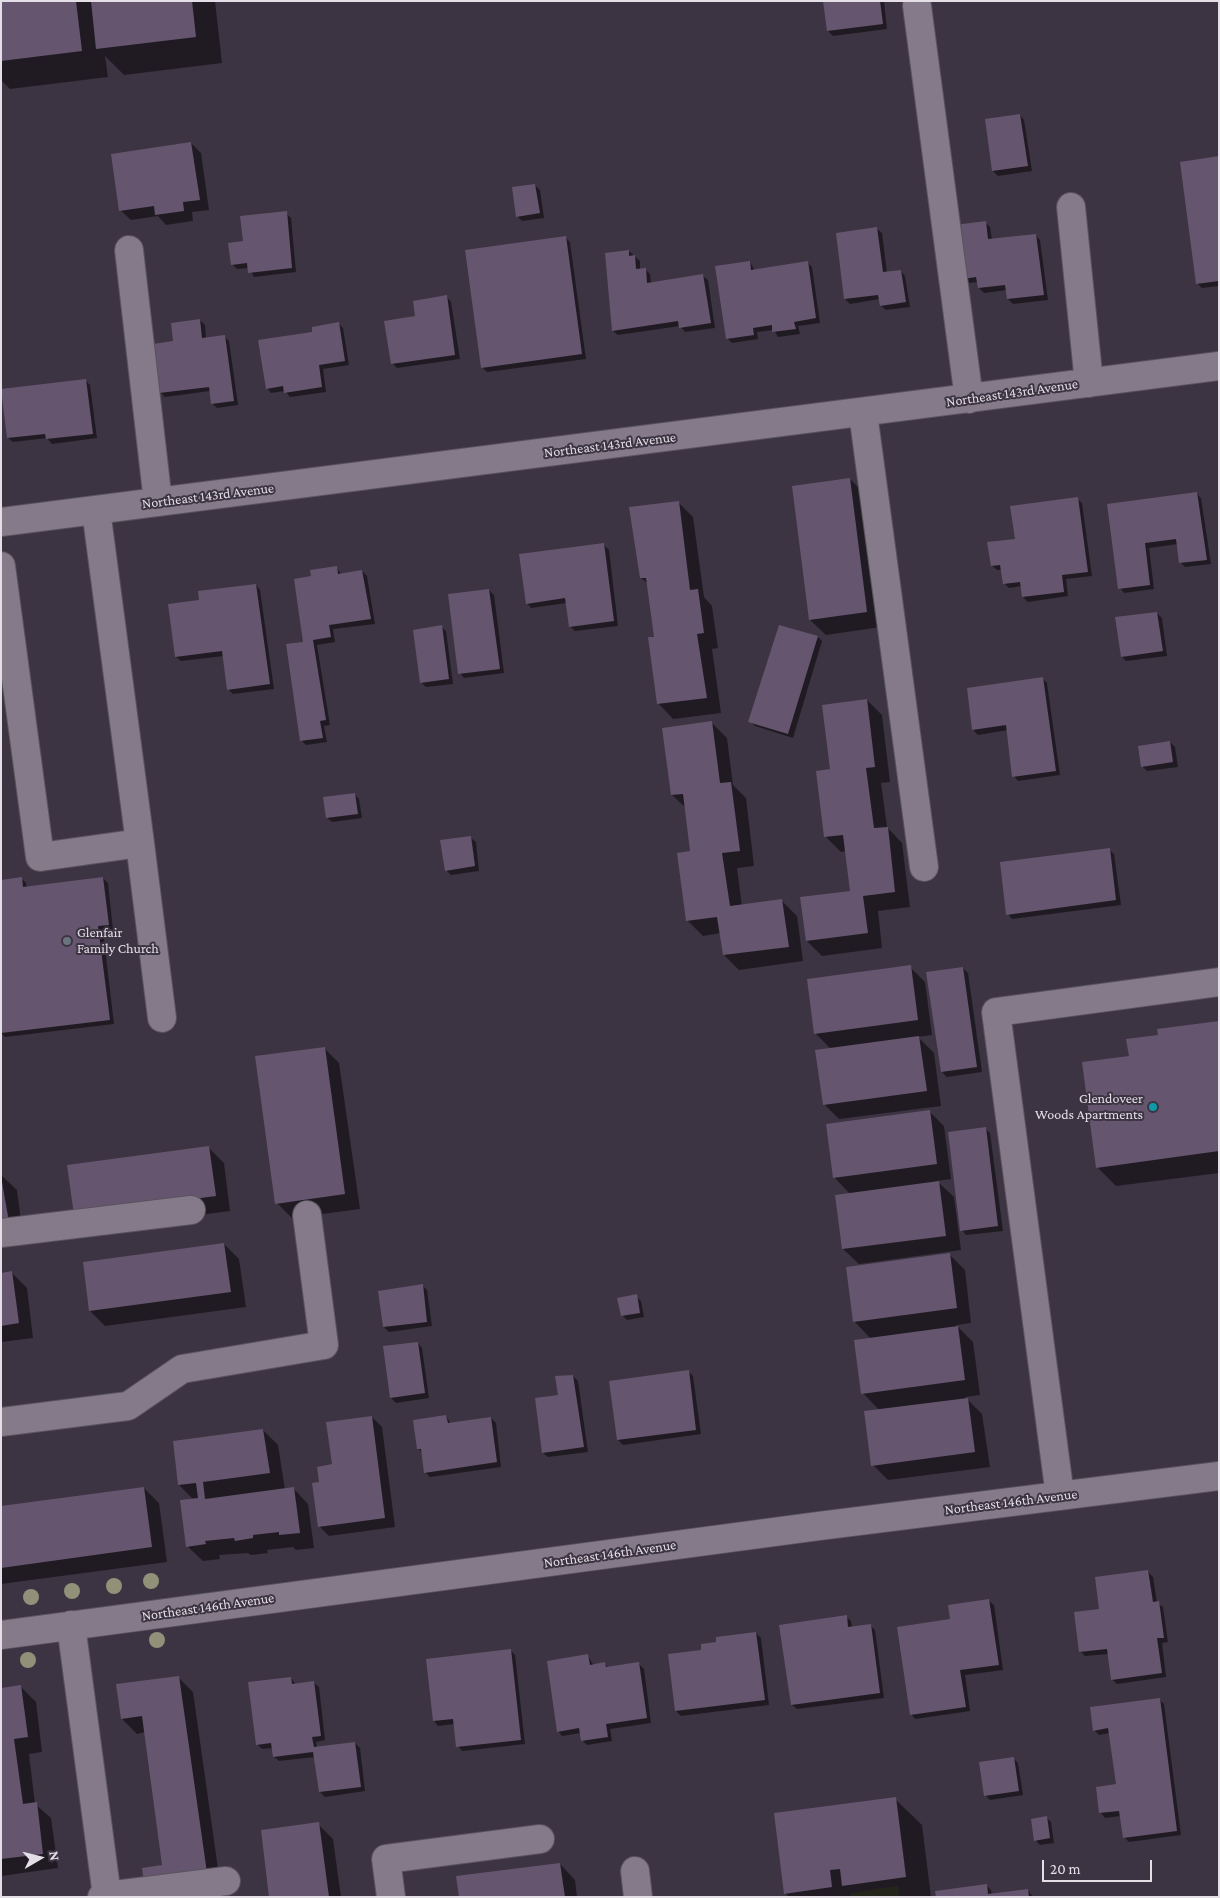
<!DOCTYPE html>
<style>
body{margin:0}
#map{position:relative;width:1220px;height:1898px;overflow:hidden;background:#3c3442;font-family:"Crimson Pro",serif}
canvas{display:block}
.frame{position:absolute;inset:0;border:2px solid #e4dfe7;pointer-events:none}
.north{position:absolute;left:15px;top:1833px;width:50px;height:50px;-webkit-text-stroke:4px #3c3442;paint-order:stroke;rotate:82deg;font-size:14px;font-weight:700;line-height:20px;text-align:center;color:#e4dfe7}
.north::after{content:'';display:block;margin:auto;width:18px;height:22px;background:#e4dfe7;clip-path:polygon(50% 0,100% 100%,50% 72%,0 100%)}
.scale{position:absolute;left:1042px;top:1860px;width:110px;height:22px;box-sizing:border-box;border:2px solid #e4dfe7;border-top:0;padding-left:6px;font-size:15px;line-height:18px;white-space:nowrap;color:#e4dfe7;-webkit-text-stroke:4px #3c3442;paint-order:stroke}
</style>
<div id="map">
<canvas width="1220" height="1898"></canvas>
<div class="frame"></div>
<div class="north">N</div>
<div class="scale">20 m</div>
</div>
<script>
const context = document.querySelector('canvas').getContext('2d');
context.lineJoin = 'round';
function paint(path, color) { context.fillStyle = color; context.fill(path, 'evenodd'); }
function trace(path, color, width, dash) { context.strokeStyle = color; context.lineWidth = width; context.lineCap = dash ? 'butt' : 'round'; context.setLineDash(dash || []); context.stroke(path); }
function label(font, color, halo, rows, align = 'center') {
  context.font = font + ' "Crimson Pro",serif'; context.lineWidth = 4; context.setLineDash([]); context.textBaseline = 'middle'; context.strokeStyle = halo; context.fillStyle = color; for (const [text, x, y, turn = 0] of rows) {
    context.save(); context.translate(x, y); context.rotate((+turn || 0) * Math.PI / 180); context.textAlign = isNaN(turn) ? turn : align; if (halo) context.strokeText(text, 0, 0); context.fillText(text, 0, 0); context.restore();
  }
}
const green = new Path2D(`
 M898,1886L900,1897H851V1893Z`);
const shadow = new Path2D(`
 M1,1H215L222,63L124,75L105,56L108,77L10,89L1,80Z
 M824,1H884L887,29L833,36L828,31Z
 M1020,115L1024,120L1032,171L998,176L993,171Z
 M191,143L201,153L209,210L192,212L193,221L166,225L158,216L131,220L120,210Z
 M1219,158V286L1202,288L1197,283Z
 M535,185L540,190L544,218L522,221L517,216Z
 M286,213L291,218L296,272L254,277L249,268L237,269L232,264L244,242Z
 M985,222L990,227L992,240L1035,235L1040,240L1048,300L1013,304L1008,299L1007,290L984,293L979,288L978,282L969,283L964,278Z
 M877,229L882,233L887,273L901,271L905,276L910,307L886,310L881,306L880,299L850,304L845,299Z
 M565,237L570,242L586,359L487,372L482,367Z
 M629,251L640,261V270L645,269L650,274L651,284L703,276L708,280L715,328L685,332L680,326L618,335L613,331Z
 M750,262L755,271L808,263L812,267L820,323L798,326L800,334L778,337L774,330L757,332L758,339L732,343L727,338Z
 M447,297L451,302L460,359L397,368L392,363L416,317Z
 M200,320L205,325L206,338L224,336L229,341L238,405L217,408L212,403L210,391L165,397L160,392L175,342Z
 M338,323L343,328L349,365L323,369L326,392L290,397L285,391L271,393L267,388L314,333Z
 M85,380L90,385L97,438L52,444L47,438L13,442L8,438Z
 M850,479L865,494L881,627L826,635L810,620Z
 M1197,494L1201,498L1211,564L1185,567L1181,563L1178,544L1149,548L1154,589L1124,593L1120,588L1108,506Z
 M1077,499L1082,503L1092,576L1066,579L1068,596L1028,602L1023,597L1022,586L1009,588L1004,583L1002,570H997L992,566L1016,540Z
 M678,502L693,517L704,597L712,606L718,648L712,649L721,713L673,719L658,703L655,638L648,584L641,578Z
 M604,545L609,550L618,626L575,631L570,626L567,603L531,608L527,603Z
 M336,567L341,574L362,571L367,576L375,624L333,629L335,642L317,645L330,725L324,726L327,742L306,745L301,740L304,643L312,578Z
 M256,585L260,590L274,689L233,694L228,689L224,656L181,661L176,657L201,602Z
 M489,590L494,595L504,673L464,678L460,673Z
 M1157,613L1162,618L1167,656L1126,661L1122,657Z
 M441,627L446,631L453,684L426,687L421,682Z
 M818,637L822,641L793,738L755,726L750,721Z
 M1042,678L1047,683L1060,775L1018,781L1014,776L1008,730L978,735L973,730Z
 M867,700L882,715L890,782L881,783L887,827L902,843L910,907L878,911L882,948L822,956L807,941L851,892L846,851L841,852L826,837L832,770Z
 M712,723L727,738L733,785L746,798L754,866L737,868L742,906L782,901L797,916L803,961L739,970L724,955L721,933L703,936L688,921L692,852L686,808L672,795Z
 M1170,742L1175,747L1178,767L1147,771L1142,766Z
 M355,795L359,799L362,818L332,822L327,818Z
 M471,838L476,842L479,871L451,875L446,870Z
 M1109,849L1114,854L1121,905L1012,919L1008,914Z
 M103,878L108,883L113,930L103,931L114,1024L5,1037L1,1033L22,879L26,883L27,888Z
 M910,967L925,982L932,1035L918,1037L934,1053L941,1106L839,1119L824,1104L831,1049L815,1033Z
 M963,968L968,973L982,1072L947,1077L942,1072Z
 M1219,1022V1173L1116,1186L1097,1167L1130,1057L1160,1036Z
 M324,1048L339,1063L360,1209L292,1218L277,1203Z
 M929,1111L944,1126L951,1179L937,1181L954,1197L961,1250L859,1264L843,1249L837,1196L850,1194L834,1177Z
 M985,1128L990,1133L1003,1231L966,1235L962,1230Z
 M209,1148L224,1163L230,1211L91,1229Z
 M1,1175L17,1190L24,1243L1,1246Z
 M224,1244L239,1259L246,1307L105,1326L90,1311Z
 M950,1255L965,1270L971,1323L956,1325L973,1342L980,1395L965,1397L982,1414L990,1467L888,1480L873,1465L880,1411L863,1393L871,1339L854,1321Z
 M12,1273L27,1288L33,1338L1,1342V1274Z
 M422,1285L427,1290L432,1326L389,1332L384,1327Z
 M636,1296L641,1301L644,1317L627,1320L622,1315Z
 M418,1343L422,1348L429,1398L396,1403L391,1398Z
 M688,1371L693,1376L701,1434L623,1445L618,1440Z
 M573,1376L578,1381L588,1452L548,1457L543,1453L559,1396Z
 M446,1416L451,1424L491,1418L496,1423L501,1467L430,1477L425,1472L422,1453L418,1448Z
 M372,1417L382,1427L395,1527L329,1536L319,1526L321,1483Z
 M263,1430L278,1445L285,1490L293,1488L308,1504L314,1548L296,1550L293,1547L267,1550L268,1553L251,1555L248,1553L219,1555L220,1559L203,1561L187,1546L194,1500L179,1485Z
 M144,1488L159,1503L167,1562L1,1584V1508Z
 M1148,1572L1153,1577L1157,1603L1163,1607L1168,1642L1162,1643L1166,1677L1117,1684L1112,1679L1109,1654L1085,1656L1080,1651L1100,1610Z
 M989,1601L994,1605L1003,1670L965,1675L970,1711L915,1719L911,1714L951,1620Z
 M846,1616L851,1621L852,1627L870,1625L875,1630L884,1698L797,1709L792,1705Z
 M756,1633L761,1638L769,1705L681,1716L676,1711L670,1656L703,1651L718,1644Z
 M511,1651L515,1655L525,1744L462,1751L458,1746L455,1724L438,1726L434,1721Z
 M588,1656L594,1666L605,1664L609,1668L639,1664L644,1669L651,1723L610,1729L612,1741L587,1745L582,1740L581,1733L562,1736L558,1731Z
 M178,1677L193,1692L222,1897H147L163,1866L145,1732L137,1734L122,1719Z
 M291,1678L296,1685L314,1683L319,1687L325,1740L316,1742L317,1748L355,1743L360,1748L365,1791L325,1797L320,1792L315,1757L279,1761L274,1757L273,1748L262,1749L257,1744Z
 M21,1687L36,1702L42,1752L29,1754L35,1804L51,1818L58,1868L1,1876V1689Z
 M1159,1699L1164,1704L1181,1835L1129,1842L1124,1837L1121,1816L1105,1818L1101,1813L1118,1785L1110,1733L1099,1735L1094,1730Z
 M1014,1759L1018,1763L1023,1795L990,1800L985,1795Z
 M895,1799L922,1825L931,1897H789L785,1893Z
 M1046,1817L1051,1822L1054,1843L1040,1845L1035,1840Z
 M318,1824L333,1839L341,1897H271Z
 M560,1864L575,1880L577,1897H460Z
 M986,1885L991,1890L992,1895L1028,1890L1033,1897H937Z`);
const building = new Path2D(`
 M1,1H76L82,51L1,61Z
 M91,1H192L196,37L96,49Z
 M823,1H880L883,24L827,31Z
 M1020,114L1028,166L992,171L985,119Z
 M191,142L200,200L183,202L184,211L155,215L154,206L119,211L111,154Z
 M1219,156V281L1196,284L1180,162Z
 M535,184L540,213L516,217L512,187Z
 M287,211L292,268L248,273L247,263L231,265L228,243L243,241L240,216Z
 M986,221L988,239L1036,234L1044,295L1007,299L1005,285L978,288L976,277L963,279L955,225Z
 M877,227L883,272L901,270L906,302L880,306L878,295L844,299L836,233Z
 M566,236L582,354L481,368L465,250Z
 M629,250V256L635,255L636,269L646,268L647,283L703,274L711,323L679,328L678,321L612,331L605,253Z
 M750,261L751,270L808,261L816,318L794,322L796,329L772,332V325L753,328L754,335L726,339L715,266Z
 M447,295L455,355L391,364L384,321L415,316L413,301Z
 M200,319L202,338L225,335L234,401L211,404L209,387L159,393L153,344L173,341L171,323Z
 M339,322L345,361L319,365L322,387L284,393L283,386L266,389L258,340L312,332V327Z
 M86,379L93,434L46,439L45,434L7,438L1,389Z
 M850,478L867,612L809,620L792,486Z
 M1197,492L1207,560L1179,563L1176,539L1145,543L1150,585L1118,589L1107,504Z
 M1078,497L1088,572L1062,575L1064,592L1022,597L1020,582L1003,584L1000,565L991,566L987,542L1015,539L1010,506Z
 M679,501L690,590L698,589L704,633L697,634L707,698L657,704L648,637H654L646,578H640L629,507Z
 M604,543L614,621L569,627L565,598L526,604L519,554Z
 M337,566L338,574L362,570L371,619L329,625L331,637L313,640L326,720L320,721L323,738L300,741L286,644L303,642L294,579L311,576L310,570Z
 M256,584L270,684L227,690L222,651L175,657L168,604L199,600L198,591Z
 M489,589L500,669L458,674L448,594Z
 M1157,612L1163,651L1121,657L1115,617Z
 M442,625L449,679L420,683L413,630Z
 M779,625L818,636L788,734L748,722Z
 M1043,677L1056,771L1012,777L1006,725L972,730L967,688Z
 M867,699L875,767L866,768L874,828L888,827L895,892L863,896L868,933L806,941L800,897L850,891L843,835L824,837L816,771L830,769L822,705Z
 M712,721L720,783L731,782L740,851L722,853L730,906L782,899L789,947L723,955L717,917L686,921L677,853L690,851L683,794L671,795L662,728Z
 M1170,741L1173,762L1141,767L1138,746Z
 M355,793L358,814L326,818L323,797Z
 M471,836L475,866L445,871L440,840Z
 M1110,848L1116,900L1006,915L1000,862Z
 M22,877L23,887L103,877L109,925L98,926L110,1020L1,1033V880Z
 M911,965L918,1020L814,1034L807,979Z
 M963,967L977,1067L941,1072L926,972Z
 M1219,1021V1151L1096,1168L1082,1062L1129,1056L1126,1039L1158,1035L1157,1029Z
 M919,1036L927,1091L823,1105L815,1050Z
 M325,1047L345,1194L275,1204L255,1056Z
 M930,1110L937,1164L833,1178L826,1124Z
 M986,1127L998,1226L960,1231L948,1132Z
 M209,1146L216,1196L74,1215L67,1165Z
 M1,1176L10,1228L1,1229Z
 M939,1181L946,1236L842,1249L835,1195Z
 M224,1243L231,1292L89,1311L83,1262Z
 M950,1253L957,1308L853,1322L846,1267Z
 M12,1271L19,1323L1,1326V1273Z
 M423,1284L427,1322L383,1327L378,1291Z
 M637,1294L640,1313L621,1316L617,1298Z
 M958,1326L965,1380L861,1394L854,1340Z
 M418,1342L425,1393L390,1398L383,1346Z
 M689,1370L696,1430L617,1440L609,1381Z
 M573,1375L584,1447L542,1453L535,1398L558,1395L555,1376Z
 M968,1398L975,1452L871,1466L864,1411Z
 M446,1415L448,1423L491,1417L497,1462L424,1473L421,1449H417L413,1420Z
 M372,1416L385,1518L318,1527L312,1483L319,1482L317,1467L332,1464L326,1422Z
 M263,1429L270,1473L203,1482L205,1499L294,1487L300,1533L279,1535V1532L253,1535V1538L235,1541L234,1538L205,1541L206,1544L186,1547L180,1500L198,1498L196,1483L178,1485L173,1441Z
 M144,1487L152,1547L1,1568V1506Z
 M1148,1570L1153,1602L1159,1601L1164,1638H1157L1162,1673L1111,1680L1107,1649L1079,1652L1074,1612L1099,1609L1095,1577Z
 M989,1599L999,1665L960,1670L966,1707L910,1715L897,1627L950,1619L948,1605Z
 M847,1615L848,1627L871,1624L880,1693L791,1705L779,1625Z
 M756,1632L765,1700L675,1711L668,1654L701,1650V1644L716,1642V1637Z
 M511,1649L521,1740L456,1747L453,1719L433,1721L426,1659Z
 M588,1654L590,1665L605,1662L606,1667L639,1662L647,1718L606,1724L608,1737L581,1741L579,1728L557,1732L547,1661Z
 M179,1676L210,1894L146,1897L142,1868L162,1865L142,1716L121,1719L116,1684Z
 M291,1677L292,1684L314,1681L321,1736L312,1737L314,1747L355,1742L361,1787L319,1792L313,1752L273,1757L271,1743L256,1745L248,1682Z
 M21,1685L28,1737L14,1739L23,1804L37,1802L43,1854L1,1859V1688Z
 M1160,1698L1177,1831L1123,1838L1119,1811L1099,1813L1096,1787L1116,1784L1108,1728L1093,1731L1090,1707Z
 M1014,1757L1019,1791L984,1796L979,1762Z
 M896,1797L906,1877L842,1886L840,1869L830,1870L832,1887L784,1894L774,1813Z
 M1047,1816L1050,1838L1034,1841L1031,1819Z
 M319,1822L329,1897H269L261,1830Z
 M560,1863L565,1897H459L456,1876Z
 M987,1884L988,1894L1028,1889L1029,1897H936L935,1891Z`);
const minor = new Path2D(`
 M917,6L969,399
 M1071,207L1089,383
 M129,250L158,502
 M863,413L924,867
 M1,522L1219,366
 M1,566L40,857L140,843L96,510
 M140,843L162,1018
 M1,1233L191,1210
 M1,1422L128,1406L182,1369L324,1345L307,1215
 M1060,1496L996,1012L1219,982
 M71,1625L107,1896L102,1897
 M1,1635L819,1526L1219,1476
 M635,1871L638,1897
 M107,1896L226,1881
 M391,1897L386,1859L540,1839`);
const trees = [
 [151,1581],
 [114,1586],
 [72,1591],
 [31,1597],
 [157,1640],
 [28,1660]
];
const markers = [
 [67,941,5,"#6b7280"],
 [1153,1107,5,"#0f9aa8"]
];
const streetNames = [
 ["Northeast 143rd Avenue",1012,393,-8],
 ["Northeast 143rd Avenue",610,445,-7],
 ["Northeast 143rd Avenue",208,496,-7],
 ["Northeast 146th Avenue",1011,1502,-7],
 ["Northeast 146th Avenue",610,1554,-8],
 ["Northeast 146th Avenue",208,1607,-8]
];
const poiNames = [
 ["Glenfair",77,933],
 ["Family Church",77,949],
 ["Glendoveer",1143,1099,"right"],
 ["Woods Apartments",1143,1115,"right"]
];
paint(green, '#444731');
paint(shadow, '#0007');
paint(building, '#66556e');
trace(minor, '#59535d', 30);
trace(minor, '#847a8a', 28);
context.fillStyle = '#909178';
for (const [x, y] of trees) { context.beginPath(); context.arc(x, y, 8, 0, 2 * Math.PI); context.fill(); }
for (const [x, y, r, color] of markers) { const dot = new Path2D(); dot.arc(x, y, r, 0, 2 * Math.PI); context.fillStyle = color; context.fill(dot); trace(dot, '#3c3442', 2); }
label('14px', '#e4dfe7', '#3c3442', streetNames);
label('14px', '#e4dfe7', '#3c3442', poiNames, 'left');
</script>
